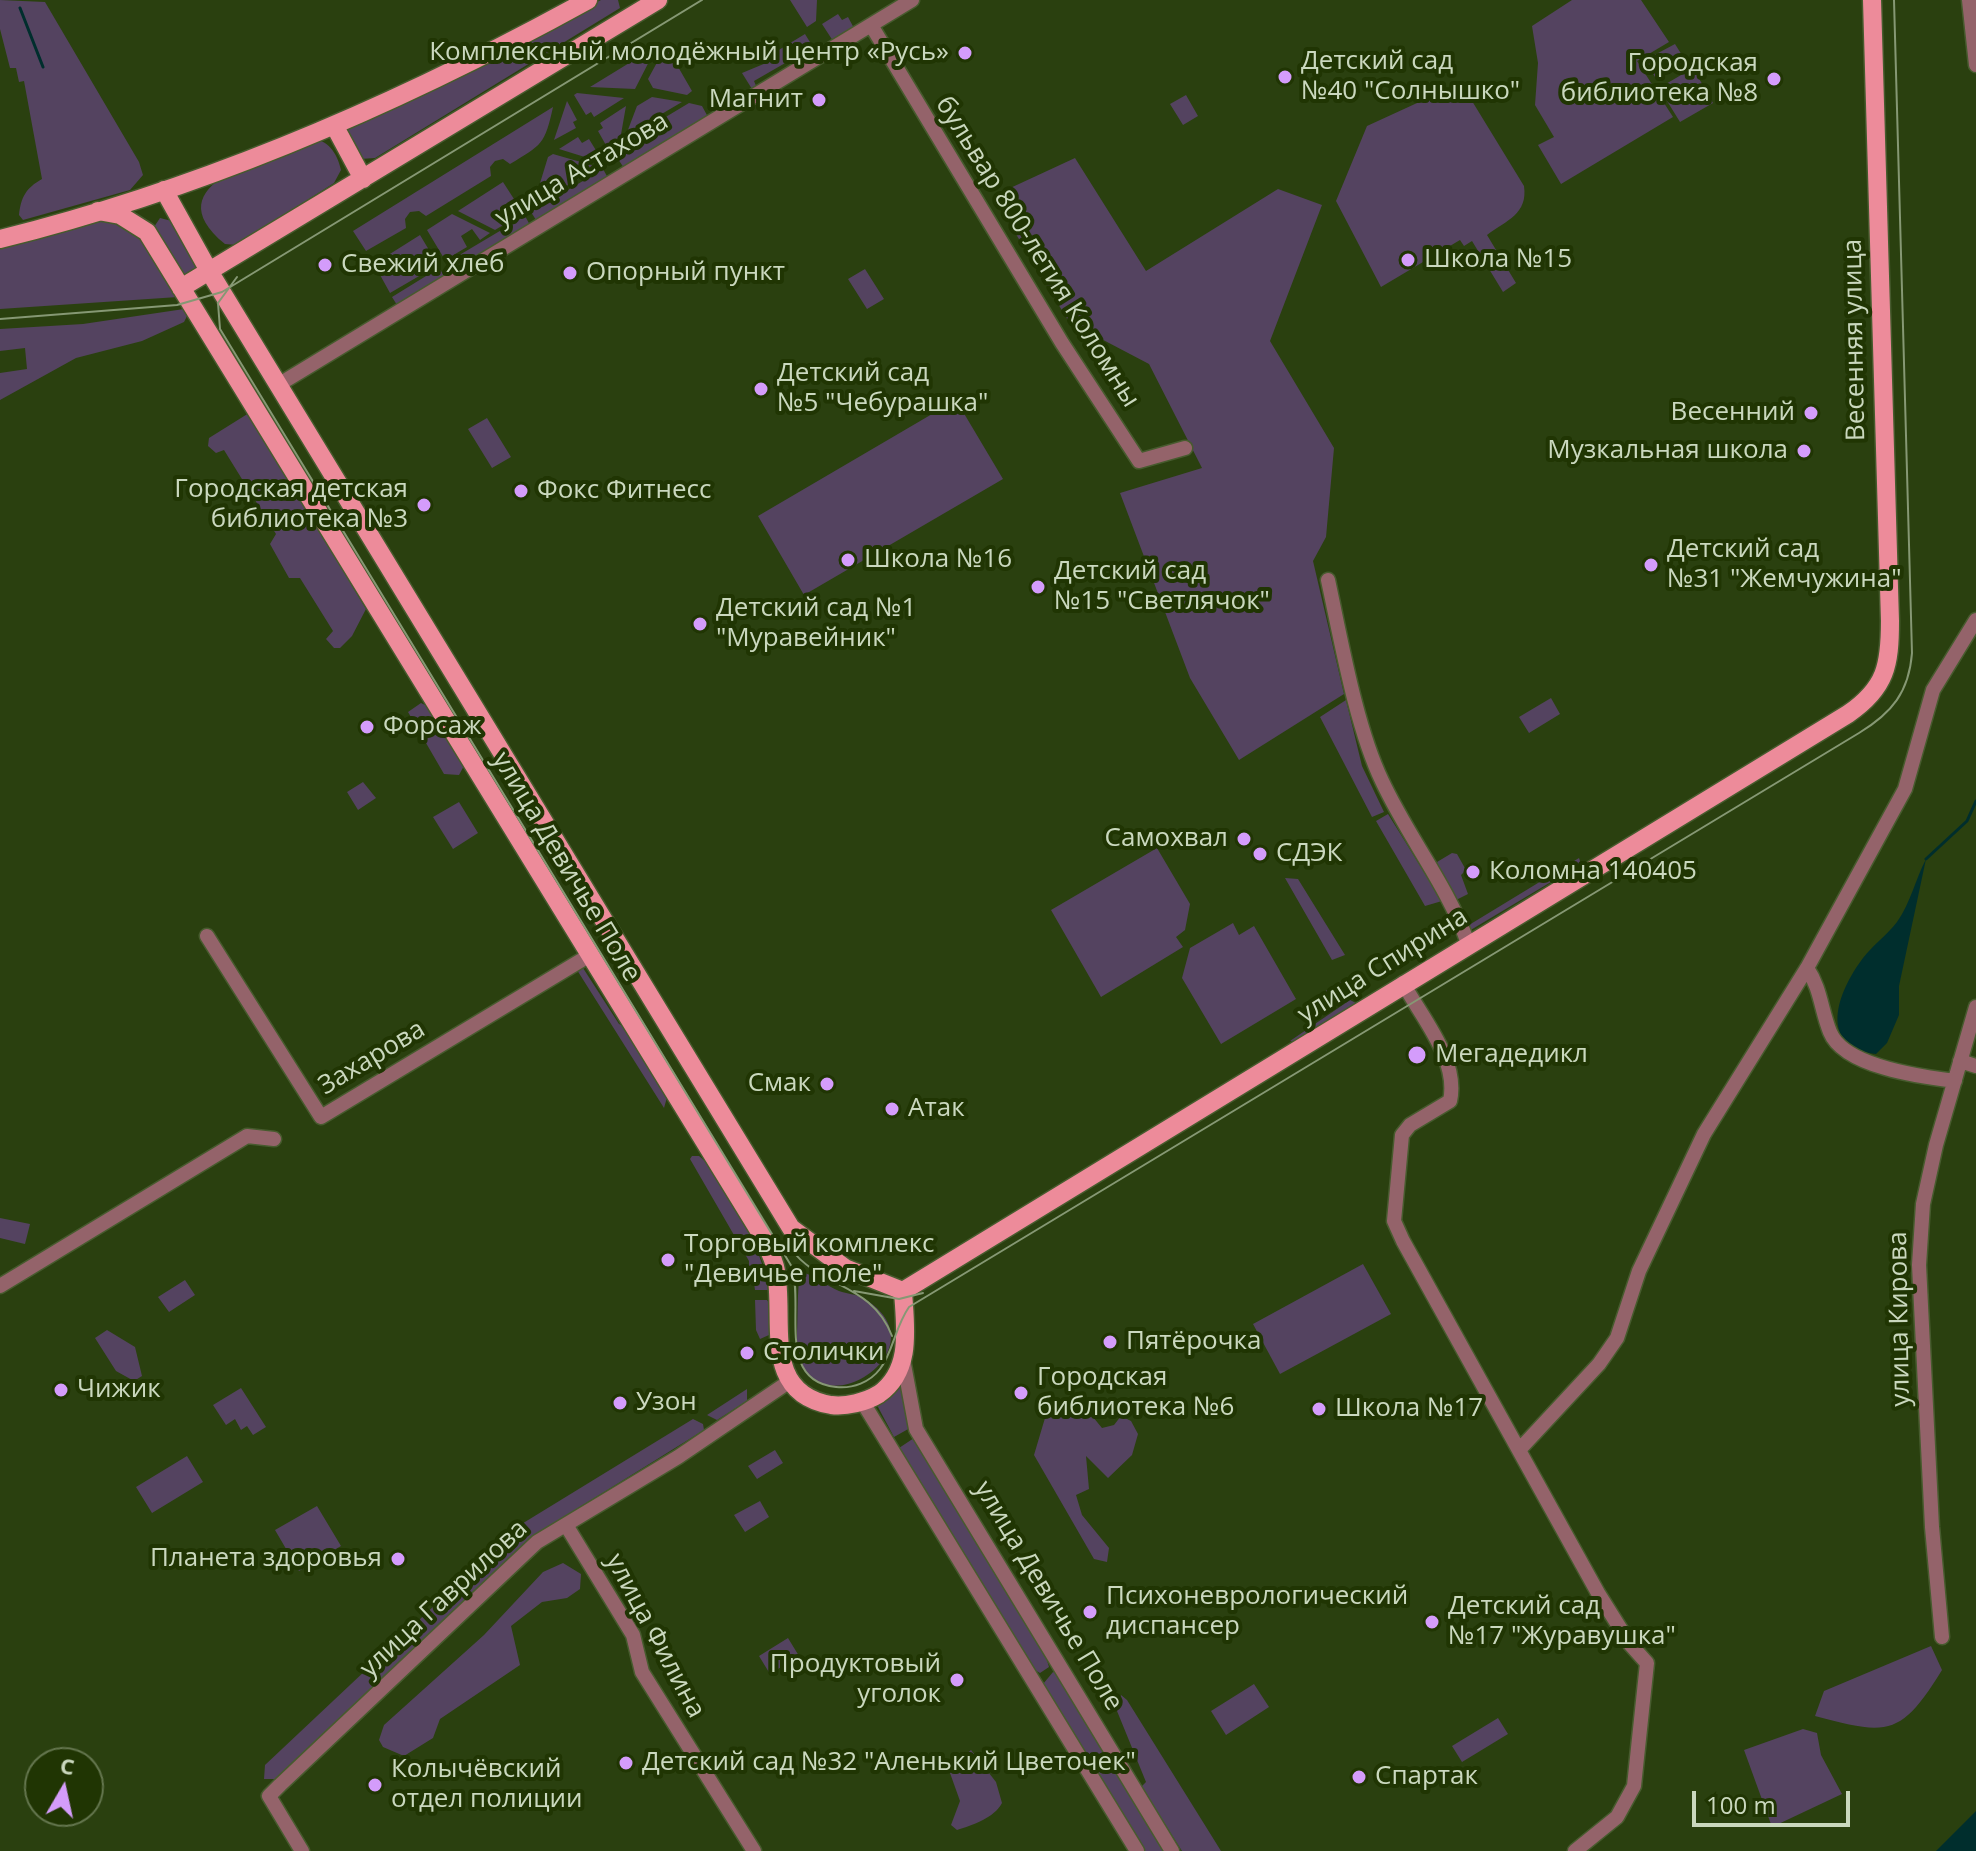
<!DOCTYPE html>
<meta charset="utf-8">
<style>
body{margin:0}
#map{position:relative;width:1976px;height:1851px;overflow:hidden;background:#2a400f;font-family:"Open Sans",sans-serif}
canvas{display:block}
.north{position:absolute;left:24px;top:1747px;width:80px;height:80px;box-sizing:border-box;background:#203503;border:2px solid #64764e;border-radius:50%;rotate:9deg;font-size:22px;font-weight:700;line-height:32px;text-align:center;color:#cad8be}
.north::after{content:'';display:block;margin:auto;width:28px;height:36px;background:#d49cfb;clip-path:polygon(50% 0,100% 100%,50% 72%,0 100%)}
.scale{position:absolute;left:1692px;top:1791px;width:158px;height:36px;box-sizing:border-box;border:4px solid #cad8be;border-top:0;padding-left:10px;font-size:24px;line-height:28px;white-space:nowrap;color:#cad8be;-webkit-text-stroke:6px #203503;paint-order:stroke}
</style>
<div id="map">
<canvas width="1976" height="1851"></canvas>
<div class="north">С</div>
<div class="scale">100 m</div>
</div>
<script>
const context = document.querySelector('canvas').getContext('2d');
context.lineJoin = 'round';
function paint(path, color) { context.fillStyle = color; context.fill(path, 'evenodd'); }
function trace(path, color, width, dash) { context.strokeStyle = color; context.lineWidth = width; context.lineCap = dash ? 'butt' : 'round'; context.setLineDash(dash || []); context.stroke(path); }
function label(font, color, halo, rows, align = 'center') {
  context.font = font + ' "Open Sans",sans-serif'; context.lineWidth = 8; context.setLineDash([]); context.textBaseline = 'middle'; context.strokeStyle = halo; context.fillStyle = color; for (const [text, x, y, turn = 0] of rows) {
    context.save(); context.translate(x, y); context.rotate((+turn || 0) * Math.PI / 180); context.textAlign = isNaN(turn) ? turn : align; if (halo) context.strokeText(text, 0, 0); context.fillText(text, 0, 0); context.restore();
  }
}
const green = new Path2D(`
 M0,0L45,2L139,162L143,175L130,190L23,220L19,215C21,197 26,188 42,179L24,81L19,82L16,68H10L0,29Z
 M601,0H618L620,8L375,158L360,159L346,133L348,127Z
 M790,0H817L816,21L807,27Z
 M1572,0H1641L1669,42L1637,61L1673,117L1561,184L1538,145L1554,137L1535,105L1538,63L1532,26Z
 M838,14L842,20L848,17L855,30L833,41L822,24Z
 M805,34L813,47L754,81L757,88L752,89L742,73L766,63L764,59Z
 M1675,44L1685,60L1655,77L1645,60Z
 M657,46L635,89L590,87Z
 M666,46L692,91L687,95L653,88L648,79Z
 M1693,68L1713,103L1680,122L1659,88Z
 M1457,91L1472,101L1524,186C1528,214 1507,220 1487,235L1516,283L1503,292L1472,241L1464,246L1460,240L1381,287L1336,201L1367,126L1441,92Z
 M577,93L624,98L594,117L591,112L586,115L574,95Z
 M1186,95L1198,116L1183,125L1170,104Z
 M652,97L682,102L626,135L637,106Z
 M567,101L577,120L573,122L576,128L554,140Z
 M689,103L702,106L708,117L624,168L618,159L624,142Z
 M626,106L620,140L607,147L598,131L603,128L600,123Z
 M553,107C545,144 542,145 510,164L503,159L495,161L490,167L491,176L426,216L419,211L410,212L405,219L406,228L366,251L353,231Z
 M578,137L582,143L589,139L597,152L588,158L559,149Z
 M314,139C330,141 338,156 341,170L334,183L237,245L225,244C151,183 269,158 314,139Z
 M553,154L598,167L533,206L548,157Z
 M1075,158L1146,271L1278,189L1322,205L1270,341L1334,448L1326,537L1313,561L1344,694L1239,760L1190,678L1120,493L1202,468L1149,364L1069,322L993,196Z
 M603,169L608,178L536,220L531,212Z
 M503,182L523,213L495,230L458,211Z
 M452,214L490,233L480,240L472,229L461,236L467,247L445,260L427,230Z
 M525,216L530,225L451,272L446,263Z
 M105,217L136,230L178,297L0,309V248Z
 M160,218L172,221L197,265L191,276H182L154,227Z
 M420,235L438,265L390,293L374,264Z
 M439,268L445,277L397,305L392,297Z
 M865,269L884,299L867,309L848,279Z
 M184,309L187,316L184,322L142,341L76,358L0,400V373L27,369L25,348L0,351V329L83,324Z
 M956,400L1003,479L804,595L758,516Z
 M249,413L349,570L348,579L366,609L352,636L340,648H334L326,639L333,631L300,578H289L270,544L276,534L224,450L216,453L208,446L209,438Z
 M487,418L511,457L492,468L468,429Z
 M1551,698L1560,714L1529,733L1519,717Z
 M1346,700L1362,766L1384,812L1372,817L1320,717Z
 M421,703L435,710L466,762L459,775L444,774L408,712Z
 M363,782L376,798L358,810L347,792Z
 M459,802L478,833L453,849L433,817Z
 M1388,814L1442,901L1425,906L1376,821Z
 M1157,848L1190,904L1185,930L1176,937L1183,947L1101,997L1051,910Z
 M1452,853L1457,854L1466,870L1461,875L1468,894L1456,900L1438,867L1437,862Z
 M1579,858L1581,864L1469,931V925Z
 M1285,878L1298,879L1345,955L1332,960Z
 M1233,923L1239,935L1254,926L1296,999L1221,1044L1182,978L1190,948Z
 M583,968L619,1024L629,1029L668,1094L664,1108L577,970Z
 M1357,972L1361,982L1325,1004L1319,995Z
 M1350,1000L1356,1003L1294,1042L1290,1041Z
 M692,1156H699C724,1174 767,1259 768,1290H755L754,1283L749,1282V1261L690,1159Z
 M0,1218L30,1224L25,1244L0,1238Z
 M1363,1264L1391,1314L1280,1374L1253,1324Z
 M801,1272C815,1275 826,1286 839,1291C847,1294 856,1294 863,1298C954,1352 794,1445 797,1333C798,1321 797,1280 801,1272Z
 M185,1280L195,1295L169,1312L158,1297Z
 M755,1300H767L771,1306L769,1335L760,1339L756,1330Z
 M107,1330L135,1347L142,1376L134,1381L116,1371L95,1338Z
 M902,1384L910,1428L894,1437L878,1407V1402Z
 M241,1388L266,1427L253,1435L247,1426L241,1430L235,1419L226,1425L213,1405Z
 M747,1389V1401L717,1420L707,1415Z
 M1079,1400L1102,1428L1114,1425L1121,1416L1131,1421L1138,1434L1132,1455L1108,1478L1086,1456L1089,1489L1076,1495L1082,1515L1109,1548L1107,1562L1094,1559L1034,1455L1045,1418Z
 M693,1419L703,1424L704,1430L535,1535L276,1779H264L265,1765L520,1525Z
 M914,1438L1046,1657L1049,1667L1040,1673L1033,1669L899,1448Z
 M775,1450L783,1463L757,1479L748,1466Z
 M187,1456L203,1482L152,1513L136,1487Z
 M760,1501L769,1517L745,1532L734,1515Z
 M317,1506L341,1546L299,1571L275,1530Z
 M563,1563L581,1574L580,1589L567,1598L542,1602L511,1626L520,1665L440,1719L433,1738L404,1756L383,1747L379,1740L384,1725L484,1635L543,1572Z
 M788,1638L799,1656L770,1674L759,1656Z
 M1931,1646L1942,1670C1901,1736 1889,1736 1815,1716L1824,1691Z
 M1053,1672L1056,1673L1164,1851H1144L1043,1684Z
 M1254,1684L1269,1707L1226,1735L1211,1711Z
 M1121,1695L1127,1700L1221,1851H1182L1141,1787L1146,1782L1117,1711Z
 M1498,1718L1508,1734L1462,1762L1452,1746Z
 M1803,1729L1817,1733L1821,1755L1842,1794L1772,1827L1744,1750Z
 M971,1750L996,1782L1002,1803C994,1818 973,1825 957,1830L951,1825L960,1801L950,1773L958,1761Z`);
const water = new Path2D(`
 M1926,859L1899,986V1015L1887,1043L1876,1054C1816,1047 1838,991 1863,958C1873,945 1887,935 1897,922C1911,902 1915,880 1926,859Z
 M1976,1811V1851H1936Z`);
const stream = new Path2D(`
 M20,8L43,67
 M1926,859L1967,821L1976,801`);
const minor = new Path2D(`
 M1969,0L1976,65
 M871,25L1062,343L1139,461L1185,448
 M278,385L912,0
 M1328,580C1341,640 1356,727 1382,781C1408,837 1447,885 1468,943
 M207,936L321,1117L590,955
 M1807,968C1821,989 1821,1010 1830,1032C1844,1067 1922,1077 1955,1081
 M1403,983C1422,1018 1459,1060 1450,1101L1410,1125L1402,1135L1394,1221L1403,1241L1598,1593L1630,1644L1647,1663L1634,1786L1617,1817L1575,1851
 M1960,1061L1976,1066
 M0,1286L247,1136L274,1139
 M903,1359L916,1429L1172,1851
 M862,1401L1137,1851
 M1520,1449L1599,1364L1617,1338L1639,1271L1704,1134L1807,968L1905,789L1933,690L1976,620
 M566,1525L633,1635L642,1672L754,1851
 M1942,1637L1932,1527L1919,1265L1923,1204L1936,1145L1976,1007
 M302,1851L269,1796L280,1785L537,1542L678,1457L790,1381`);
const major = new Path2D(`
 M334,125L363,179
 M164,190L209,271L791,1228L845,1268L903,1291
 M98,211L120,215L147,232L763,1237C768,1248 774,1259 776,1271C785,1321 761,1393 831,1405C846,1407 866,1402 879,1394C913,1370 905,1326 903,1291
 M0,239C206,188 403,102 588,0
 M181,288L658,0
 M903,1291L1848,714C1886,688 1890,665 1890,621L1872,0`);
const tram = new Path2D(`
 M237,277L218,303L220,329L792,1267C804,1307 776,1381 836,1387C853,1389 870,1382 880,1369C893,1352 895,1327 909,1307L1859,733C1892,713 1909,692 1912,653L1894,0
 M0,319L177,305L222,292L702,0
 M790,1248C821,1289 872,1283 892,1336
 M854,1291L899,1299L923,1293`);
const markers = [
 [965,53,8,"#d49cfb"],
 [1285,77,8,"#d49cfb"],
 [1774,79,8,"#d49cfb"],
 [819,100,8,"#d49cfb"],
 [1408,260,8,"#d49cfb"],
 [325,265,8,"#d49cfb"],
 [570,273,8,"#d49cfb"],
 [761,389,8,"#d49cfb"],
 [1811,413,8,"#d49cfb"],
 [1804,451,8,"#d49cfb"],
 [521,491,8,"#d49cfb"],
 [424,505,8,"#d49cfb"],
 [848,560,8,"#d49cfb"],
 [1651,565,8,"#d49cfb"],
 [1038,587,8,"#d49cfb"],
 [700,624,8,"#d49cfb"],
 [367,727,8,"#d49cfb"],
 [1244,839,8,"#d49cfb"],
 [1260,854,8,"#d49cfb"],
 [1473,872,8,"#d49cfb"],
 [1417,1055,10,"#d49cfb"],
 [827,1084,8,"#d49cfb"],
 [892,1109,8,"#d49cfb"],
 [668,1260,8,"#d49cfb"],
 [1110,1342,8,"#d49cfb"],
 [747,1353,8,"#d49cfb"],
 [61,1390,8,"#d49cfb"],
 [1021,1393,8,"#d49cfb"],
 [620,1403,8,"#d49cfb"],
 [1319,1409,8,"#d49cfb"],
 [398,1559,8,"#d49cfb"],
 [1090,1612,8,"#d49cfb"],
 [1432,1622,8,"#d49cfb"],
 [957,1680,8,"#d49cfb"],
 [626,1763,8,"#d49cfb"],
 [1359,1777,8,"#d49cfb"],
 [375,1785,8,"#d49cfb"]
];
const poiNames = [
 ["Комплексный молодёжный центр «Русь»",949,53,"right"],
 ["Детский сад",1301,62],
 ["№40 \"Солнышко\"",1301,92],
 ["Городская",1758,64,"right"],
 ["библиотека №8",1758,94,"right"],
 ["Магнит",803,100,"right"],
 ["Школа №15",1424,260],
 ["Свежий хлеб",341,265],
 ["Опорный пункт",586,273],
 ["Детский сад",777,374],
 ["№5 \"Чебурашка\"",777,404],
 ["Весенний",1795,413,"right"],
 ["Музкальная школа",1788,451,"right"],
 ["Городская детская",408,490,"right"],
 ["библиотека №3",408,520,"right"],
 ["Фокс Фитнесс",537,491],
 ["Детский сад",1667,550],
 ["№31 \"Жемчужина\"",1667,580],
 ["Школа №16",864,560],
 ["Детский сад",1054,572],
 ["№15 \"Светлячок\"",1054,602],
 ["Детский сад №1",716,609],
 ["\"Муравейник\"",716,639],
 ["Форсаж",383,727],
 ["Самохвал",1228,839,"right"],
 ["СДЭК",1276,854],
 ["Коломна 140405",1489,872],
 ["Мегадедикл",1435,1055],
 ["Смак",811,1084,"right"],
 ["Атак",908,1109],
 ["Торговый комплекс",684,1245],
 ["\"Девичье поле\"",684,1275],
 ["Пятёрочка",1126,1342],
 ["Столички",763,1353],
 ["Городская",1037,1378],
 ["библиотека №6",1037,1408],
 ["Чижик",77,1390],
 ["Узон",636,1403],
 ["Школа №17",1335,1409],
 ["Планета здоровья",382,1559,"right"],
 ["Психоневрологический",1106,1597],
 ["диспансер",1106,1627],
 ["Детский сад",1448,1607],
 ["№17 \"Журавушка\"",1448,1637],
 ["Продуктовый",941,1665,"right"],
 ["уголок",941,1695,"right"],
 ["Детский сад №32 \"Аленький Цветочек\"",642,1763],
 ["Колычёвский",391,1770],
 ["отдел полиции",391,1800],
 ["Спартак",1375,1777]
];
const streetNames = [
 ["улица Астахова",582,170,-31],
 ["бульвар 800-летия Коломны",1037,252,58],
 ["Весенняя улица",1855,340,-91],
 ["улица Девичье Поле",566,867,59],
 ["улица Спирина",1383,966,-32],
 ["Захарова",372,1058,-31],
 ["улица Кирова",1900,1319,-91],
 ["улица Девичье Поле",1048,1596,59],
 ["улица Гаврилова",444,1599,-43],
 ["улица Филина",655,1636,62]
];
paint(green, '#544360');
paint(water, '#002e2d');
trace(stream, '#002e2d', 3);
trace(minor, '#475b2e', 17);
trace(major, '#475b2e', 21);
trace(minor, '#94636a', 14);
trace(major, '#ed8b9a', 18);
trace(tram, '#869874', 2);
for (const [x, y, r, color] of markers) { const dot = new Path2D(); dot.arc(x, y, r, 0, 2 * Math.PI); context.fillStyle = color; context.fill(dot); trace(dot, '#203503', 3); }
label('26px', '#cad8be', '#203503', poiNames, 'left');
label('26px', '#cad8be', '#203503', streetNames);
</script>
